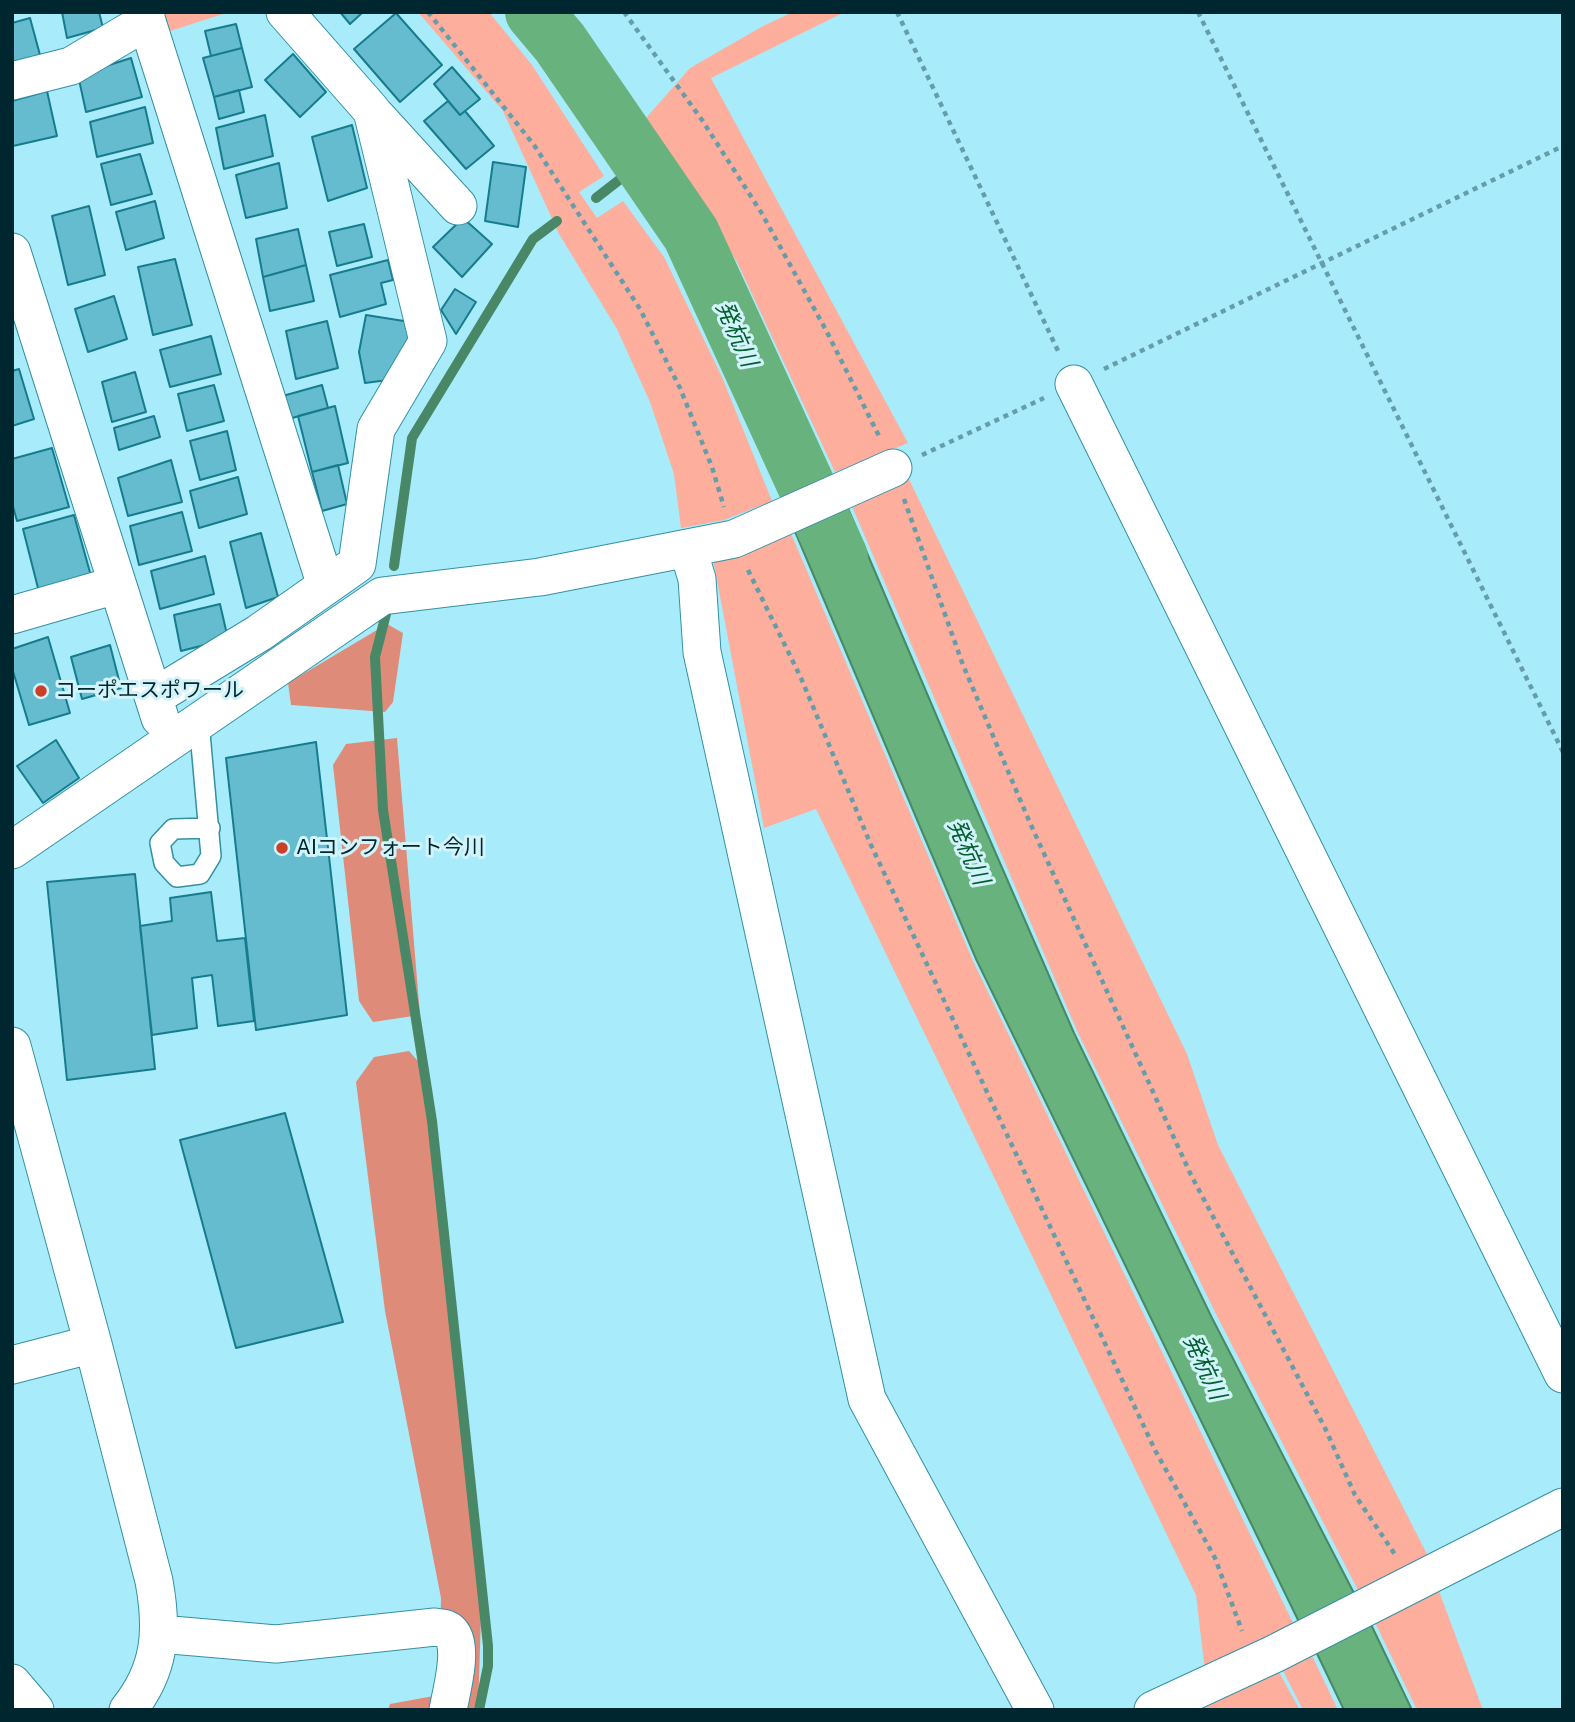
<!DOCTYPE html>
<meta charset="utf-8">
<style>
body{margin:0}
#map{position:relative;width:1575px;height:1722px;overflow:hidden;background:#a8ecfb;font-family:"Public Sans",sans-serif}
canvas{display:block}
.frame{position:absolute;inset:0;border:14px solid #00272f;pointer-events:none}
</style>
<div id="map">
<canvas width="1575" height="1722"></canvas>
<div class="frame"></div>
</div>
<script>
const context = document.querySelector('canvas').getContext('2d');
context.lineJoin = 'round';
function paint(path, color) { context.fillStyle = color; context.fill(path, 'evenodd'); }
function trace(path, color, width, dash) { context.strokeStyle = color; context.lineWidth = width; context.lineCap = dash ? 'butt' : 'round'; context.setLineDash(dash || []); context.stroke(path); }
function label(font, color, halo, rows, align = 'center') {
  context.font = font + ' "Public Sans","Noto Sans JP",sans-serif'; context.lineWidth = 6; context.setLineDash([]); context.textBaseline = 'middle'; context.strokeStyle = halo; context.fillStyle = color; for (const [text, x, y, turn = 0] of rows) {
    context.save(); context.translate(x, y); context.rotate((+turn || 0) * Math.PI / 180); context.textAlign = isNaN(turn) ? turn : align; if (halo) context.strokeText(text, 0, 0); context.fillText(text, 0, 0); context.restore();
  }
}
const green = new Path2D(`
 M155,12H229L161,34Z
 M418,12H489L532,65L604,176L579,192L597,218L623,201L664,257L722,377L772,501L724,520L681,528L674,474L650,402L617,329L559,234L503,111Z
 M793,12H845L711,78L908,443L835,472L737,262L646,118L690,68L763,26Z
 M905,471L1187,1054L1218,1145L1431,1562L1361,1596L1217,1316L1078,1033L848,497Z
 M787,524L973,961L1294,1625L1205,1671L1196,1595L816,809L764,828L712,554Z
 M1436,1583L1483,1710H1417L1370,1612Z
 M1306,1643L1338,1710H1303L1276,1657Z
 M1275,1665L1300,1710H1175Z`);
const forest = new Path2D(`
 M387,624L403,633L393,702L385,712L291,705L288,683Z
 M397,738L420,1015L373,1022L359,1001L333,765L346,744Z
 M409,1051L424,1068L481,1616L478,1710H388L390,1704L439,1695L441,1598L385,1311L356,1082L374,1057Z`);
const water = new Path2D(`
 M844,499L966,785L1074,1033L1212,1318L1356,1597L1299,1622L976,959L791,522Z
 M1366,1614L1412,1710H1344L1310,1639Z`);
const stream = new Path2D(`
 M596,198L641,163
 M394,566L412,438L533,239L557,221
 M387,610L375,657L383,810L432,1121L488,1646V1666L479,1710`);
const river = new Path2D(`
 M534,12L560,43L691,234L839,557`);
const building = new Path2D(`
 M62,12H99L103,28L67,38Z
 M340,12H363L350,24Z
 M396,13L442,65L400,102L354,49Z
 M30,18L40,55L12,63V23Z
 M236,24L242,48L211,56L205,31Z
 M242,48L252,87L214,97L203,58Z
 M293,54L326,92L300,117L265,80Z
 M131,58L142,97L86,112L78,75Z
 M452,67L480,99L460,115L434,84Z
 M239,90L244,112L219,119L214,97Z
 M47,91L57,136L13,146L12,101Z
 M448,101L460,115L465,111L494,146L466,169L424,121Z
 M145,107L153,143L97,157L90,122Z
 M265,115L273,156L224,169L216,128Z
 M352,125L367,188L328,201L312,137Z
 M140,154L152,194L111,205L101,164Z
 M493,162L526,167L518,227L485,221Z
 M279,163L287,208L246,218L236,175Z
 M155,201L164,238L126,250L116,212Z
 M89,206L105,275L68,285L52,216Z
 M463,218L492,244L462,277L433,247Z
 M364,224L372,257L337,266L329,232Z
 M298,229L306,265L263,277L256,239Z
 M175,259L192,325L153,335L138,267Z
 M388,260L393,280L381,283L386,304L340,317L330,275Z
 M306,265L314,301L270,311L263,277Z
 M455,289L476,302L456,334L441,310Z
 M114,296L127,339L88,352L75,309Z
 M366,315L410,322L408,341L388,380L365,383L359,352Z
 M327,321L338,368L296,379L286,331Z
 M211,336L221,374L170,387L160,350Z
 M19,369L34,419L12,426V371Z
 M135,372L146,412L112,422L102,382Z
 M214,385L224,421L187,431L178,394Z
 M322,385L328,408L285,420L279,397Z
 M335,406L348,463L312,472L298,416Z
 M154,416L160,437L119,450L114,428Z
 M227,431L236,470L200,480L190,441Z
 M52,448L69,507L17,521L12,503V459Z
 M171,460L182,502L128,516L118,478Z
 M338,465L347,504L322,511L312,472Z
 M238,477L247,514L199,528L190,491Z
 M182,512L192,551L139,565L130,526Z
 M74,515L91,576L39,592L23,529Z
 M261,533L278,597L246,608L230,542Z
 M205,556L214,594L160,609L151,571Z
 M220,604L228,639L181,651L174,615Z
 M48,637L70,713L29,725L12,668V649Z
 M110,645L121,688L82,699L71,657Z
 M56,740L79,778L43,803L17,766Z
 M316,742L347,1015L256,1030L226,758Z
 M135,874L155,1069L67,1080L47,882Z
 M211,892L217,941L245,938L254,1021L218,1026L212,975L192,978L197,1028L152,1035L140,926L172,921L170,898Z
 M285,1113L343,1322L236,1348L180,1140Z`);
const path = new Path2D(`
 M428,12L534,145L640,309L680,388L712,467L724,507
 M624,12L702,120L761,212L827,332L879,436
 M897,12L1060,355
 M1198,12L1563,752
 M1104,369L1563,146
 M922,455L1044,398
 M904,499L963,665L1030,823L1191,1175L1325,1428L1355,1495L1396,1556
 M748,570L801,678L871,845L1155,1450L1215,1558L1242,1631`);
const service = new Path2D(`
 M199,722L211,856L200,874L177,877L164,863L160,843L173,829L210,828`);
const minor = new Path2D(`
 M144,12L326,586
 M12,81L71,66L147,21
 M376,116L458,206
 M12,252L160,718
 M1074,384L1563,1374
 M688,549L697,579L702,652L867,1399L1035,1710
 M12,615L116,585
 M154,697L259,633L357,564L376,429L428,341L372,111L285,12
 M12,850L382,596L540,577L734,539L893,468
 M12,1046L93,1344L154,1581C163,1630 161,1669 128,1710
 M12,1365L93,1344
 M160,1634L276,1644L435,1627C439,1628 443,1628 446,1629C467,1638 451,1692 448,1710
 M12,1683L35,1710
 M1153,1710L1274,1654L1563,1507`);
const markers = [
 [41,691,7,"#cb4027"],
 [282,848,7,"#cb4027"]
];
const poiNames = [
 ["コーポエスポワール",55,691],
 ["AIコンフォート今川",296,848]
];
const waterNames = [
 ["発杭川",736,334,66],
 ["発杭川",968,852,66],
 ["発杭川",1204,1367,65]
];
paint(green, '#fdae9d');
paint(forest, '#df8b79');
paint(water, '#68b27e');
trace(water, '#498866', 2);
trace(stream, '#498866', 10);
trace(river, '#68b27e', 58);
paint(building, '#64bcce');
trace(building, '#167c8d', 2);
trace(service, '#3491a2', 22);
trace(minor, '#3491a2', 39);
trace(path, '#659da9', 4.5, [5, 5]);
trace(service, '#fff', 19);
trace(minor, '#fff', 37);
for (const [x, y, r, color] of markers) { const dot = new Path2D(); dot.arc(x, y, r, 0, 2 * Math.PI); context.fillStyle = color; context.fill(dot); trace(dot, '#d2f3fa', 2.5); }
label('21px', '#00272f', '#d2f3fa', poiNames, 'left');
label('italic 23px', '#035f2f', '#d2f3fa', waterNames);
</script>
